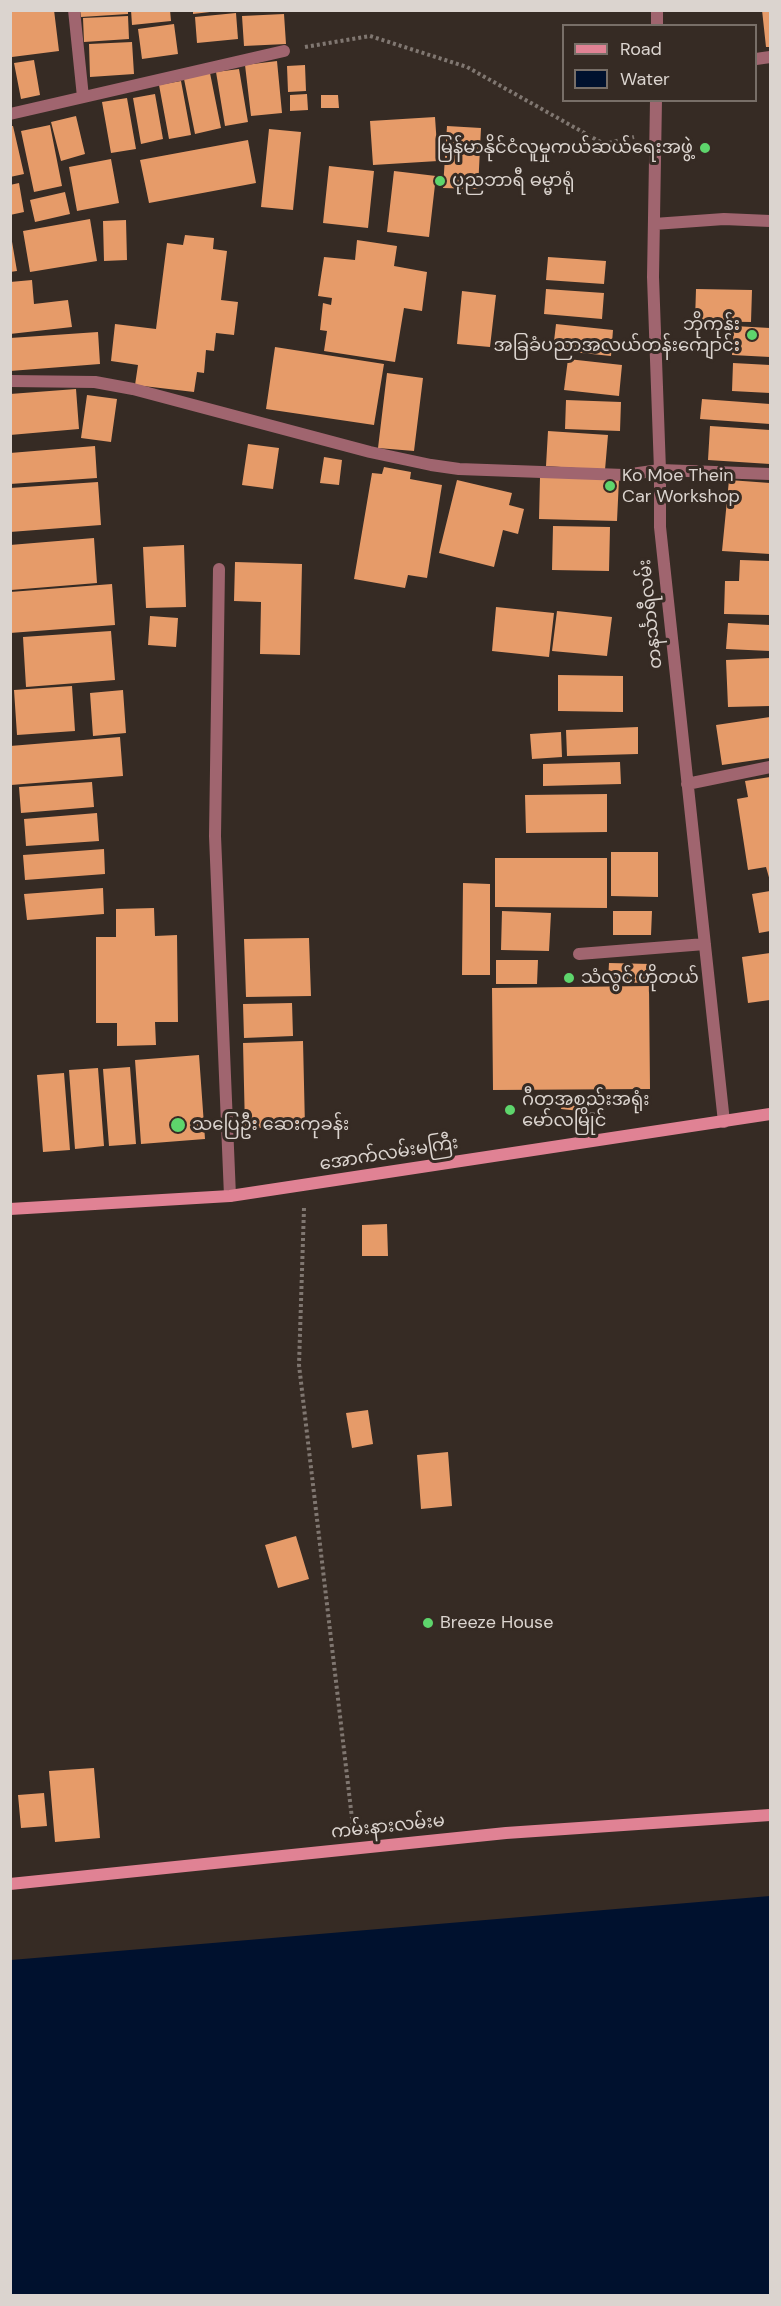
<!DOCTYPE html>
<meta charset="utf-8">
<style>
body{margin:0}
#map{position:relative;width:781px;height:2306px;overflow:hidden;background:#362b24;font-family:"DM Sans",sans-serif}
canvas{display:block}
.frame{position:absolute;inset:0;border:12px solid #dbd4cf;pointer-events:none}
.legend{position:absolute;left:562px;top:24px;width:195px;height:78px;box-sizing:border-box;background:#362b24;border:2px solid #786f68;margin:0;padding:8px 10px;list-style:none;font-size:18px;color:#dbd4cf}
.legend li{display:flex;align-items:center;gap:12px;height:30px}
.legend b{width:30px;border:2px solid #786f68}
</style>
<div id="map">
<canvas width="781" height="2306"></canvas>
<div class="frame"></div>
<ul class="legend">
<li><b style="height:8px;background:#e08294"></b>Road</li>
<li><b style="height:16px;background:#00112e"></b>Water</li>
</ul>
</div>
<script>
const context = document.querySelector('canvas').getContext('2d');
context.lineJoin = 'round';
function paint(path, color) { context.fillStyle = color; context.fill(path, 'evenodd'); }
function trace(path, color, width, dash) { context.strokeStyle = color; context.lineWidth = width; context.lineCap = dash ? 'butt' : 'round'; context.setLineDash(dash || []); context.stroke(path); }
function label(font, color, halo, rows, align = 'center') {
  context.font = font + ' "DM Sans","Noto Sans Myanmar",sans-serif'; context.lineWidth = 6; context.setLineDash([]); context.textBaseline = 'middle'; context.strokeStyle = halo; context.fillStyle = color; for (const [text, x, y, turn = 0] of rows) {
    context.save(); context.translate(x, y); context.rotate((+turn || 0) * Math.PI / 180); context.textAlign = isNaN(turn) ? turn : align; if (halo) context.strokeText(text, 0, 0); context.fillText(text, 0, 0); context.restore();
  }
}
const water = new Path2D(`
 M770,1896V2295H11V1960Z`);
const building = new Path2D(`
 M10,10H54L59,51L12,57Z
 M80,10H128V14L81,17Z
 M131,10H170L171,21L132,25Z
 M193,10H210V12L193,14Z
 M762,10H770V47H766Z
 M236,13L238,39L197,43L195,17Z
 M284,14L286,44L244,46L242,16Z
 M128,16L129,39L84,42L83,18Z
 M174,24L178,54L142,59L138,29Z
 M132,42L134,74L90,77L89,44Z
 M34,60L40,95L21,99L14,63Z
 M277,61L282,113L251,116L245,65Z
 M305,65L306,91L288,92L287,66Z
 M239,69L248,122L225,126L216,72Z
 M210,73L221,128L195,134L184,79Z
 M181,81L191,135L169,139L159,85Z
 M155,94L163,139L141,144L133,98Z
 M307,94L308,110L290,111V95Z
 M321,95H338L339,108H321Z
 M127,98L136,149L111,153L102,102Z
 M76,116L85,154L61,161L51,122Z
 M435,117L438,161L373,165L370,121Z
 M50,125L62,186L34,192L21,131Z
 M10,126H13L24,174L10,177Z
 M447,126L481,128L478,189L443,188Z
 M269,129L301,132L293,210L261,207Z
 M248,140L256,183L149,203L140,160Z
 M111,159L119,203L77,211L69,167Z
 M329,166L374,171L368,228L323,223Z
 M394,171L436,176L429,237L387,232Z
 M19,183L24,212L10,215V185Z
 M65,192L70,214L35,222L30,200Z
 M90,219L97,261L30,272L23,231Z
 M126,220L127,260L104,261L103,221Z
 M10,230L17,271L10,272Z
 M185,235L214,238L213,249L227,251L221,300L238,302L234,335L216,333L214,351L206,350L204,373L197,372L194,392L135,385L138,365L111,361L115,324L156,329L167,243L183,245Z
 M357,240L397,246L394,266L427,272L422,311L404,308L395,362L324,351L327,331L320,330L323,303L331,305L332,298L318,296L324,257L355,260Z
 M548,257L606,261L604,284L546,280Z
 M32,280L34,304L68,300L72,327L10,334V282Z
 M546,289L604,293L602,319L544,314Z
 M696,289L752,290L751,322L695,321Z
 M462,291L496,295L490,347L457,344Z
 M556,324L613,330L611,356L553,350Z
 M734,326L770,328V357L732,355Z
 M98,332L100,364L10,371V338Z
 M275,347L384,364L374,425L266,409Z
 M568,359L622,365L619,396L564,390Z
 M733,363L770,365V393L732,391Z
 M387,373L423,378L414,451L378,448Z
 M76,389L79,429L10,435V394Z
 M87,395L117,399L111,442L81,438Z
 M702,399L770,404V424L700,419Z
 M566,400L621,402L620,431L565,429Z
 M710,426L770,430V464L708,460Z
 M548,431L608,435L605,470L546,466Z
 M248,444L279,448L273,489L242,485Z
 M95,446L97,478L10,484V453Z
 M324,457L342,460L339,485L320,483Z
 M384,467L411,472L410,479L442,485L427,578L408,575L405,588L354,579L372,473L382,474Z
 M540,477L619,479L617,521L539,519Z
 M457,480L512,493L509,505L524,509L518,534L503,530L494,567L439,553Z
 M729,480L770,483V554L722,551Z
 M98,482L101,525L10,532V488Z
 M553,526L610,527L609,571L552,570Z
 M94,538L97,583L11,590L10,545Z
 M184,545L186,607L146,608L143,547Z
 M740,560L770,561V615L724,614L725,581H739Z
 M235,562L302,564L300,655L260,654L261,602L234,601Z
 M112,584L115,625L10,633V592Z
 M496,607L554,613L549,657L492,651Z
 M557,611L612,617L607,656L552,651Z
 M150,616L178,618L176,647L148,645Z
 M728,623L770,625V651L726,649Z
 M111,631L115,680L26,687L23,637Z
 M770,658V706L728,707L726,660Z
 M558,675L623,676V712L558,711Z
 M72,686L75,731L17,735L14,690Z
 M123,690L126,733L93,736L90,693Z
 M770,717V758L722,765L716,725Z
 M638,727V754L567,756L566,730Z
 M561,732L562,757L532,759L530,734Z
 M120,737L123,776L11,785L10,746Z
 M620,762L621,784L543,786V764Z
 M770,777V881L766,867L748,870L737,799L748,797L745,781Z
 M92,782L94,807L21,813L19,787Z
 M607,794V832L526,833L525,795Z
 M97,813L99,841L26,846L24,819Z
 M104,849L105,874L25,880L23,855Z
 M611,852H658V897L611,896Z
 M495,858H607V908L495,907Z
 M463,883L490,884V975H462Z
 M103,888L104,914L27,920L24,894Z
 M770,891V931L759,933L752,894Z
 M154,908L155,936L177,935L178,1022H155L156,1045L117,1046V1023H96V937H116V909Z
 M502,911L551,913L549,951L501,950Z
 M613,911H652L651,935H613Z
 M309,938L311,996L246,997L244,939Z
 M770,953V1000L748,1003L742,957Z
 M496,960H538L537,984H496Z
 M609,963L650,964L649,983L608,982Z
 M649,986L650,1089L493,1090L492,988Z
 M292,1003L293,1036L244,1038L243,1004Z
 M303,1041L305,1127L245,1128L243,1043Z
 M199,1055L205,1139L141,1144L135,1060Z
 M130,1067L136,1144L109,1146L103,1069Z
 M98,1068L104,1146L75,1149L69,1070Z
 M64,1073L70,1150L43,1152L37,1075Z
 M563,1094L592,1097L590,1112L561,1109Z
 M387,1224L388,1256H362V1225Z
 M368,1410L373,1444L352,1448L346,1413Z
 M448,1452L452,1506L421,1509L417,1455Z
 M296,1536L309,1579L278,1588L265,1545Z
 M94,1768L100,1838L55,1842L49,1771Z
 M44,1793L47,1826L21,1828L18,1795Z`);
const path = new Path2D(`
 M305,47L370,36L467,67L604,144L634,137
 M304,1208L299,1365L353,1827`);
const lane = new Path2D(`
 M660,470L770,474`);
const street = new Path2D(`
 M74,10L83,97
 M657,26V10
 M756,59L770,57
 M656,100L653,277L660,470V527L724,1122
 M10,114L284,51
 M654,224L724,219L770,221
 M10,381L95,382L133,389L370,452L431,465L459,469L624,475L660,470
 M219,569L215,836L230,1196
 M687,784L770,767
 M579,954L705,944`);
const secondary = new Path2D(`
 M10,1209L230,1196L770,1114
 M10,1884L506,1833L770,1815`);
const markers = [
 [705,148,6,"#5ed56c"],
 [440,181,6,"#5ed56c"],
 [752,335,6,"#5ed56c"],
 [610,486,6,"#5ed56c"],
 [569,978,6,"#5ed56c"],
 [510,1110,6,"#5ed56c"],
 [178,1125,8,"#5ed56c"],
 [428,1623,6,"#5ed56c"]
];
const poiNames = [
 ["မြန်မာနိုင်ငံလူမှုကယ်ဆယ်ရေးအဖွဲ့",693,148,"right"],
 ["ပုညဘာရီ ဓမ္မာရုံ",452,181],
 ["ဘိုကုန်း",740,325,"right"],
 ["အခြခံပညာအလယ်တန်းကျောင်း",740,346,"right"],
 ["Ko Moe Thein",622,476],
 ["Car Workshop",622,497],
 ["သံလွင် ဟိုတယ်",581,978],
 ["ဂီတအစည်းအရုံး",522,1100],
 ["မော်လမြိုင်",522,1121],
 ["သပြေဦး ဆေးကုခန်း",192,1125],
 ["Breeze House",440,1623]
];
const streetNames = [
 ["တနင်္သာရီလမ်း",651,614,-96],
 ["အောက်လမ်းမကြီး",389,1154,-9],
 ["ကမ်းနားလမ်းမ",388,1827,-6]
];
paint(water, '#00112e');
paint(building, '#e69b69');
trace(path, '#807771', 4, [3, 3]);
trace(lane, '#a0656f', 12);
trace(street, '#a0656f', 12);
trace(secondary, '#e08294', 12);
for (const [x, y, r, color] of markers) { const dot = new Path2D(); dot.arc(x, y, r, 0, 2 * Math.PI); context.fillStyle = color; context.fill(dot); trace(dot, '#362b24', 2); }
label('18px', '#dbd4cf', '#362b24', poiNames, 'left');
label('18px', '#dbd4cf', '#362b24', streetNames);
</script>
